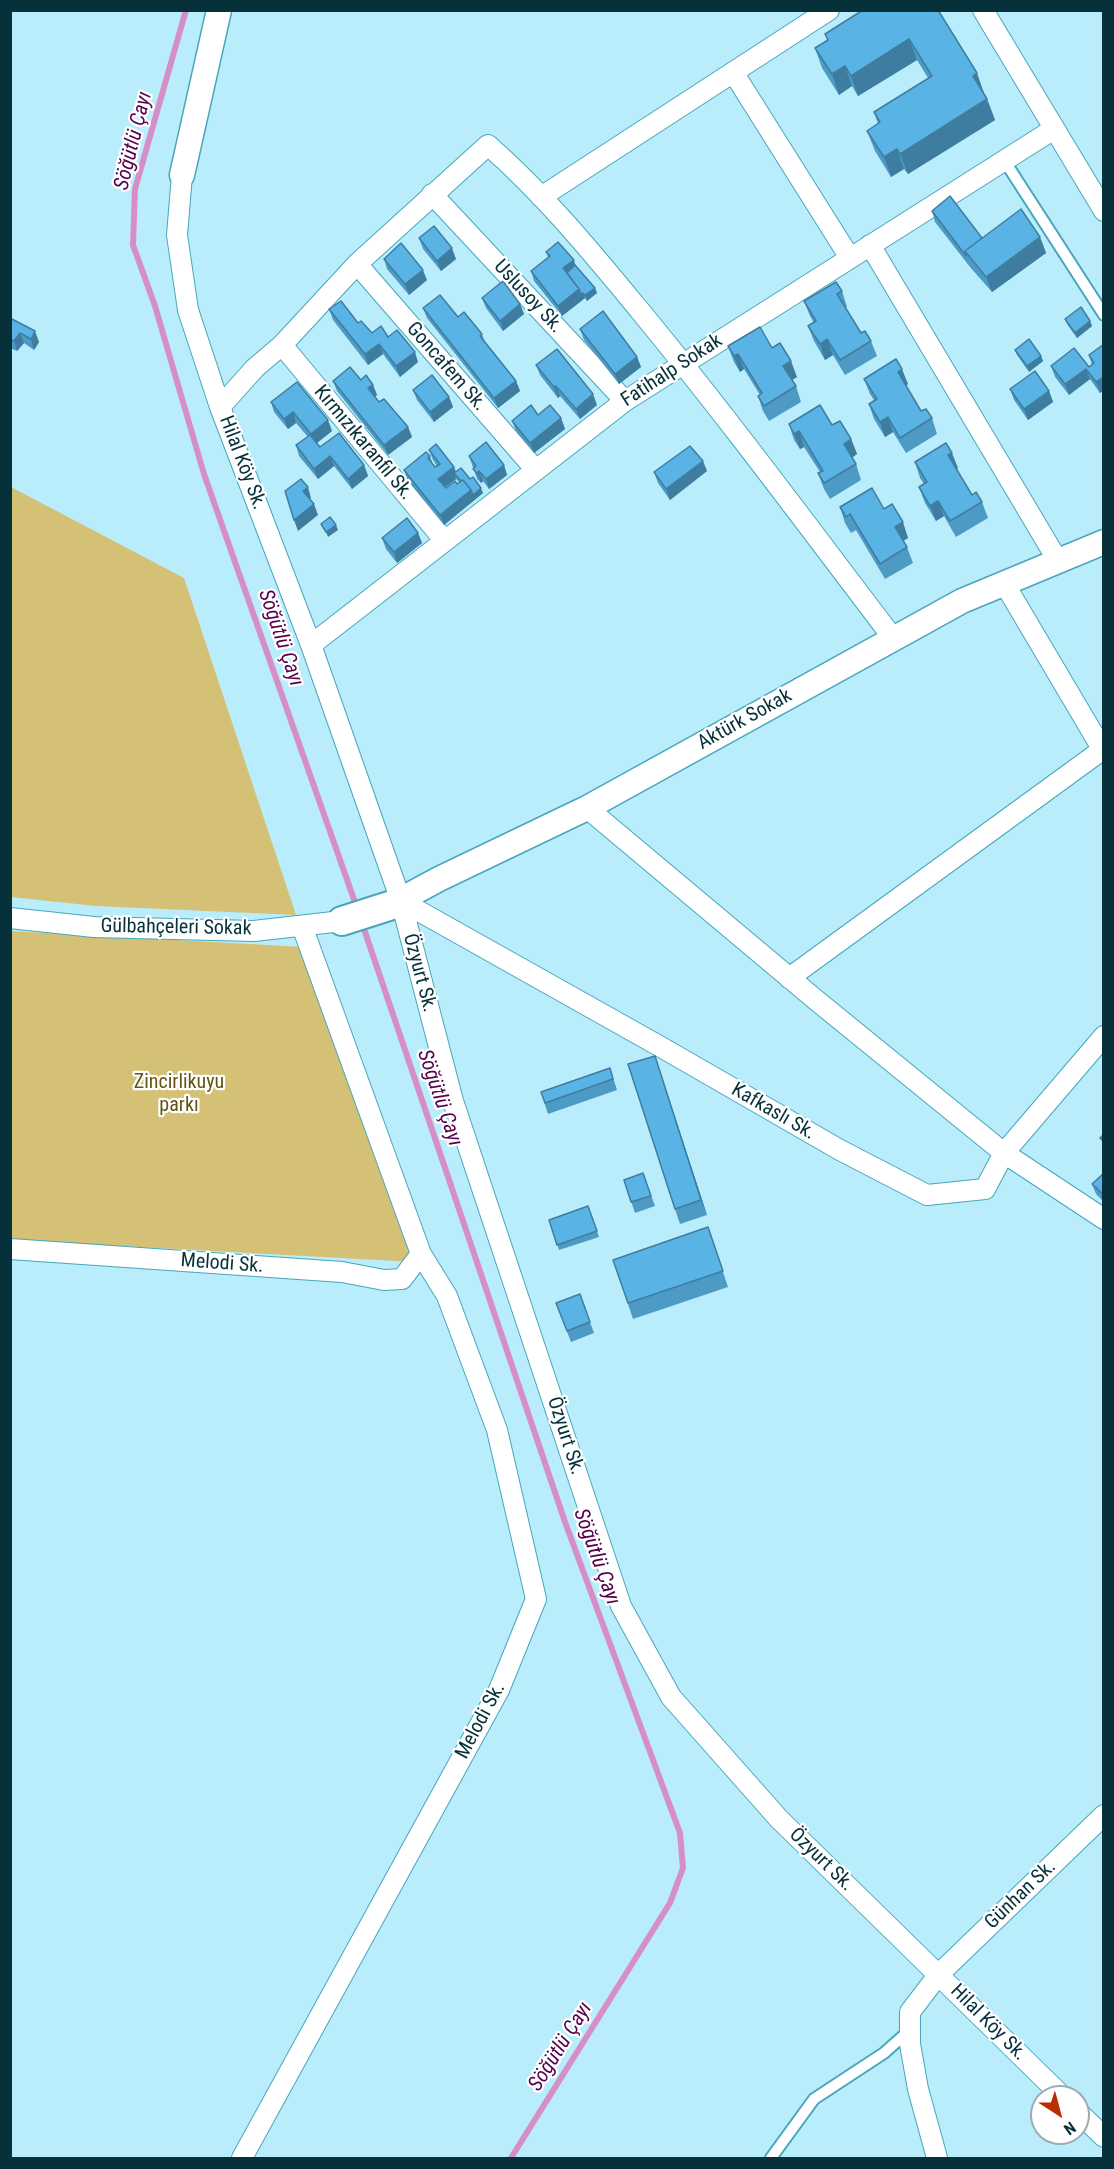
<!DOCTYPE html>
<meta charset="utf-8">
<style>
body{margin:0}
#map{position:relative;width:1114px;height:2169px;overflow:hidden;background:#b9edfb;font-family:"Roboto Condensed",sans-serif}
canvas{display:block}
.frame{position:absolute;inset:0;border:12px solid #06313a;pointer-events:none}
.north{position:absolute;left:1030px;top:2085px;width:60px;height:60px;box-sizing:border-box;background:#fff;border:2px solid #9badb0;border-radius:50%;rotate:144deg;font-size:16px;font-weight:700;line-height:24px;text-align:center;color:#06313a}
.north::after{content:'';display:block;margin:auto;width:21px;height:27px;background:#b72e00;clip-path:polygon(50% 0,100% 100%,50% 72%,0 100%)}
</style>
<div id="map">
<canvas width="1114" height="2169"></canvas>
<div class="frame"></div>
<div class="north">N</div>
</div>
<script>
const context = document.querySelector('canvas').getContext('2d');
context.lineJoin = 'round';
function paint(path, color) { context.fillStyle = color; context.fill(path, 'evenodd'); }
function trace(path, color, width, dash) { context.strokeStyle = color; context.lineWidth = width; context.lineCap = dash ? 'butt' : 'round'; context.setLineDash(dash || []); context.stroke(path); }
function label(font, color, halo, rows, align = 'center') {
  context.font = font + ' "Roboto Condensed",sans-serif'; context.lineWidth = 4.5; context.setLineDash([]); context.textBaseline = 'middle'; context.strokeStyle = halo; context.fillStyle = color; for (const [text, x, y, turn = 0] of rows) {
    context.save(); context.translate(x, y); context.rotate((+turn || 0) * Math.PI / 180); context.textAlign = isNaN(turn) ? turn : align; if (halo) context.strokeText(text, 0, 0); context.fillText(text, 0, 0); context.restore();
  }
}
const green = new Path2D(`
 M11,487L184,578L296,915L96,906L11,897Z
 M10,931L305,947L415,1262L11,1240Z`);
const stream = new Path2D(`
 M186,10L135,189L133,245L155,306L204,474L357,908
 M362,923L565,1522L680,1833L683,1868L670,1903L511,2158`);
const service = new Path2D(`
 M1004,160L1104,315
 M771,2158L814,2099L884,2053L910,2030`);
const minor = new Path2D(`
 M983,10L1104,211
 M733,72L850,258
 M182,175L177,235L188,310L220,407L311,645L401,901L453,1101L621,1606L671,1697L779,1819L1063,2097
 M432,194L625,401
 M541,197L829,10
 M870,245L1058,561
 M357,264L535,469
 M282,345L445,541
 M220,407L255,368L282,345L357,264L488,145C545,195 593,254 641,312C728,418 810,529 893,638
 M1004,583L1104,752
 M311,645L625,401L1054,129
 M587,808L816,1000L1004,1153L1104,1219
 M401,901L661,1047L840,1150L927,1195L985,1189L1004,1153L1104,1036
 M10,918L94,927L254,931L342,921
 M789,978L1102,750
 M10,1249L342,1272L384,1280L402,1279L421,1254L302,926
 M1078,2112L1104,2137
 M242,2158L499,1690L536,1599L497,1430L447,1296L421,1254
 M937,2158L918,2089L910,2044V2012L939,1974L1104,1815`);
const tertiary = new Path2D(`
 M182,175L219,10
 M389,906L439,879L587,808L962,601L1104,542`);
const secondary = new Path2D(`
 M342,921L389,906`);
const wall = new Path2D(`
 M938,10L984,93V94L987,99L995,120L908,174L904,169L891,177L875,151L867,131L878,124L874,112L928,78L917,60L858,96L852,86L839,95L822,68L815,48L827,40L825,34Z
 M932,211L982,238L1040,237L1046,253L992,292L970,267L935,222Z
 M419,238L456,259L441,271L423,249Z
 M546,252L575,265L595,288L597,293L587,301L585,298L562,316L534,281L531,271L548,257Z
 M384,259L427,280L409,295L387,269Z
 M842,291L847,307L846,308L861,333L871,341L877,356L845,375L833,355L825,360L814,341L808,326L814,323L810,316L804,301Z
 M482,298L520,304L524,314L503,331L486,308Z
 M423,308L458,317L482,334L485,342L516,381L520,391L498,408L427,318Z
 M329,309L358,323L372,333L388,337L418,362L400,377L383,354L368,365L333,320Z
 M10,318L39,342L34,350L24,343L17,351L10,348Z
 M1065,319L1090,321L1092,326L1077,338L1067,324Z
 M580,329L637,357L641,367L619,384L584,340Z
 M1104,344V390L1100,393L1090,379L1069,395L1055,377L1051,366L1089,367L1092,365L1089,355Z
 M728,346L772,348L797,377L792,380L796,386L801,402L769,421L763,411L758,396L760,395L744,369L740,372L734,362Z
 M1015,350L1041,356L1043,361L1029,372L1017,355Z
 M536,365L597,405L580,419L560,396L558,398L540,375Z
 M864,379L908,384L906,386L921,411L932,418L937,434L906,453L893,432L885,437L874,419L869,404L874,400L870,394Z
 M361,380L373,385L377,395L375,397L379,402L408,427L412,437L388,455L337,391L333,381Z
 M1010,389L1049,391L1053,402L1028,420L1014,400Z
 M413,390L449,397L453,407L434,422L417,400Z
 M271,402L332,431L317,443L320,447L364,465L368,476L352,489L334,466L318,479L299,456L296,445L308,437L296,423L288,429L274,412Z
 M538,415L561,418L565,429L534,453L516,431L512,421Z
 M789,424L832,425L851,439L857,454L852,458L856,464L861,480L830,499L824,489L818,473L820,472L804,447L800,449L794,440Z
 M429,450L454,467L456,472L470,479L483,493L444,525L408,481L404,470L430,456L433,465L435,467L437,466L433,460ZM456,479L459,482L457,484L446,488L445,487Z
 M469,456L504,465L507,475L489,489L483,481L481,483L477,479Z
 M915,462L958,468L956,469L972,495L982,502L988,518L956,537L944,516L936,521L925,503L919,487L924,484L920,478Z
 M707,471L670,500L658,483L654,472Z
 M840,507L884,509L908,538L903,541L907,547L913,563L885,579L856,530L851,533L845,523Z
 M418,533L422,543L397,563L386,549L382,538Z
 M655,1056L707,1215L680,1224L675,1209Z
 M610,1068L617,1090L548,1114L541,1092Z
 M643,1173L655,1206L635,1213L624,1180Z
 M1104,1173V1202L1096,1194L1092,1184Z
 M588,1206L599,1237L559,1250L549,1220Z
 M708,1227L728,1287L633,1319L613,1260Z
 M556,1303L590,1322L594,1333L571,1342Z`);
const shadedWall = new Path2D(`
 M909,39L917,60L858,96L851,76Z
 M845,66L852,86L839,95L832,74Z
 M977,73L984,93L980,96L973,76Z
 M987,99L995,120L908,174L900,154Z
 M897,149L904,169L891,177L884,157Z
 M1040,237L1046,253L992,292L986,277Z
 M452,248L456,259L441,271L437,261Z
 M574,260L577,271L569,278L563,268Z
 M423,270L427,280L409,295L405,284Z
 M595,288L597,293L587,301L585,295Z
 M579,289L583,293L585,298L562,316L558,306Z
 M520,304L524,314L503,331L500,321Z
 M1090,321L1092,326L1077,338L1075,333Z
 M35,331L39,342L34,350L31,339Z
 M20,333L24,343L17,351L14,341Z
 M827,339L833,355L825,360L820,344Z
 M379,344L383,354L368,365L365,354Z
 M415,352L418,362L400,377L396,366Z
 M738,354L744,369L740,372L734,356Z
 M1041,356L1043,361L1029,372L1027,366Z
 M637,357L641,367L619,384L615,374Z
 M791,361L797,377L789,382L783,366Z
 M902,369L908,384L903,387L898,372Z
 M1086,369L1090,379L1069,395L1065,384Z
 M1104,377V390L1100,393L1096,382Z
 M516,381L520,391L498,408L494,398Z
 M373,385L377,395L372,398L368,388Z
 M556,386L560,396L558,398L554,387Z
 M1049,391L1053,402L1028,420L1024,409Z
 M593,394L597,405L580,419L576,409Z
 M449,397L453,407L434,422L430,412Z
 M293,412L296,423L288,429L284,419Z
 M888,417L893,432L885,437L880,422Z
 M561,418L565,429L534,453L530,443Z
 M328,420L332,431L314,445L311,434Z
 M408,427L412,437L388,455L384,445Z
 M799,431L804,447L800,449L794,434Z
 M851,439L857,454L849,459L844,444Z
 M952,453L958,468L953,471L948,455Z
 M330,456L334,466L318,479L314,469Z
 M703,461L707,471L670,500L666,489Z
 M364,465L368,476L352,489L348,479Z
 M504,465L507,475L489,489L486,479Z
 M454,467L458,477L454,473L456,479L442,490L438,479Z
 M479,471L483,481L481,483L477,473Z
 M308,487L311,498L307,501L303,491Z
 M481,488L483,493L444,525L440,515L471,490Z
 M938,501L944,516L936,521L930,506Z
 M314,504L318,515L298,531L294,520Z
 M903,522L908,538L901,542L895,527Z
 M336,525L338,530L328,537L326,532Z
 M418,533L422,543L397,563L394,552Z
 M655,1056L660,1071L707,1215L701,1200Z`);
const building = new Path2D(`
 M863,10H938L977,73L973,76L987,99L900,154L897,149L884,157L867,131L880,122L874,112L932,76L909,39L851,76L845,66L832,74L815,48L828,40L825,34Z
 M950,196L982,238L965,251L966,256L932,211Z
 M1021,209L1040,237L986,277L965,251Z
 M434,226L452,248L437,261L419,238Z
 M558,242L574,260L563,268L579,289L558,306L531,271L550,256L546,252Z
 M401,243L423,270L405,284L384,259Z
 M575,265L595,288L585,295L583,293L581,294L579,289L567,273Z
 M503,281L520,304L500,321L482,298Z
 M836,282L842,291L837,294L861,333L865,331L871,341L840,360L827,339L820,344L808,326L816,321L804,301Z
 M440,295L458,317L464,312L482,334L480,336L516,381L494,398L423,308Z
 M341,301L358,323L361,321L372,333L381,326L388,337L397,330L415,352L396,366L379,344L365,354L329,309Z
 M1081,307L1090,321L1075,333L1065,319Z
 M603,311L637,357L615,374L580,329Z
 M10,318L35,331L31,339L20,333L14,341L10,339Z
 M760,327L772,348L780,343L791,361L783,366L796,386L764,406L758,396L762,393L738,354L734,356L728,346Z
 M1029,339L1041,356L1027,366L1015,350Z
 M1104,344V377L1096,382L1086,369L1065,384L1051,366L1074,348L1089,367L1094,363L1089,355Z
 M557,349L593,394L576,409L556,386L554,387L536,365Z
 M896,359L902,369L898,372L921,411L926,409L932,418L900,438L888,417L880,422L869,404L877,399L864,379Z
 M350,367L361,380L366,375L373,385L368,388L379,402L384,399L408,427L384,445L333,381Z
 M1035,371L1049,391L1024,409L1010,389Z
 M432,375L449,397L430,412L413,390Z
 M297,382L328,420L311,434L293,412L284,419L271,402Z
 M531,405L538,415L550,405L561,418L530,443L512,421Z
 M820,405L832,425L840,421L851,439L844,444L856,464L824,483L818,473L823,471L799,431L794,434L789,424Z
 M339,433L364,465L348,479L330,456L314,469L296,445L310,435L320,447Z
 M486,442L504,465L486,479L479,471L477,473L473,469L476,466L469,456Z
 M946,443L952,453L948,455L972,495L976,492L982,502L950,521L938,501L930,506L919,487L927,482L915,462Z
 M436,444L454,467L438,479L446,488L455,481L457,484L463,480L471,490L440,515L404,470L426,452L430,456L428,458L435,467L440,464L429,450Z
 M690,446L703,461L666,489L654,472Z
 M461,468L470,479L473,477L481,488L473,495L471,490L463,480L461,481L454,473Z
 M301,479L308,487L303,491L314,504L294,520L285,491Z
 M872,488L884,509L892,504L903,522L895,527L907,547L880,564L850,514L846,517L840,507Z
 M330,517L336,525L326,532L321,524Z
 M407,518L418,533L394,552L382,538Z
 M655,1056L701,1200L675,1209L628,1064Z
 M610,1068L613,1079L545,1103L541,1092Z
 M1104,1134V1142L1100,1138Z
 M643,1173L651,1196L631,1202L624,1180Z
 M1104,1173V1195L1092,1184Z
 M588,1206L597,1231L557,1245L549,1220Z
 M708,1227L723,1271L628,1303L613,1260Z
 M580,1294L590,1322L567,1331L556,1303Z`);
const streetNames = [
 ["Uslusoy Sk.",528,297,47],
 ["Goncafem Sk.",446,367,49],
 ["Fatihalp Sokak",672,371,-33],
 ["Kırmızıkaranfil Sk.",363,443,50],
 ["Hilal Köy Sk.",242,463,69],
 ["Aktürk Sokak",745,720,-29],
 ["Gülbahçeleri Sokak",176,928,1],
 ["Özyurt Sk.",419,973,75],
 ["Kafkaslı Sk.",773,1112,30],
 ["Melodi Sk.",222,1264,4],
 ["Özyurt Sk.",565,1436,72],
 ["Melodi Sk.",481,1721,-62],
 ["Özyurt Sk.",821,1860,44],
 ["Günhan Sk.",1021,1895,-44],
 ["Hilal Köy Sk.",988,2023,45]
];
const parkNames = [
 ["Zincirlikuyu",179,1083],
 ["parkı",179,1106]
];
const waterNames = [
 ["Söğütlü Çayı",134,141,-76],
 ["Söğütlü Çayı",280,638,71],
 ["Söğütlü Çayı",439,1098,71],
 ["Söğütlü Çayı",596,1557,70],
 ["Söğütlü Çayı",561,2047,-58]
];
paint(green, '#d4c176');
trace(stream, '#d68fc6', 6);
trace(service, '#47a6bc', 14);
trace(minor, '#47a6bc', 22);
trace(tertiary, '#47a6bc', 27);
trace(secondary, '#47a6bc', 32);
trace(service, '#fff', 10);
trace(minor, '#fff', 20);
trace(tertiary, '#fff', 24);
trace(secondary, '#fff', 28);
paint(wall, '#4d9ac5');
paint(shadedWall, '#3f7da0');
paint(building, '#5ab3e5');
trace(building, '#3f7da0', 1.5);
label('20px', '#06313a', '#fff', streetNames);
label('20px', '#645410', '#fff', parkNames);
label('italic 21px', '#58004c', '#fff', waterNames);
</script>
